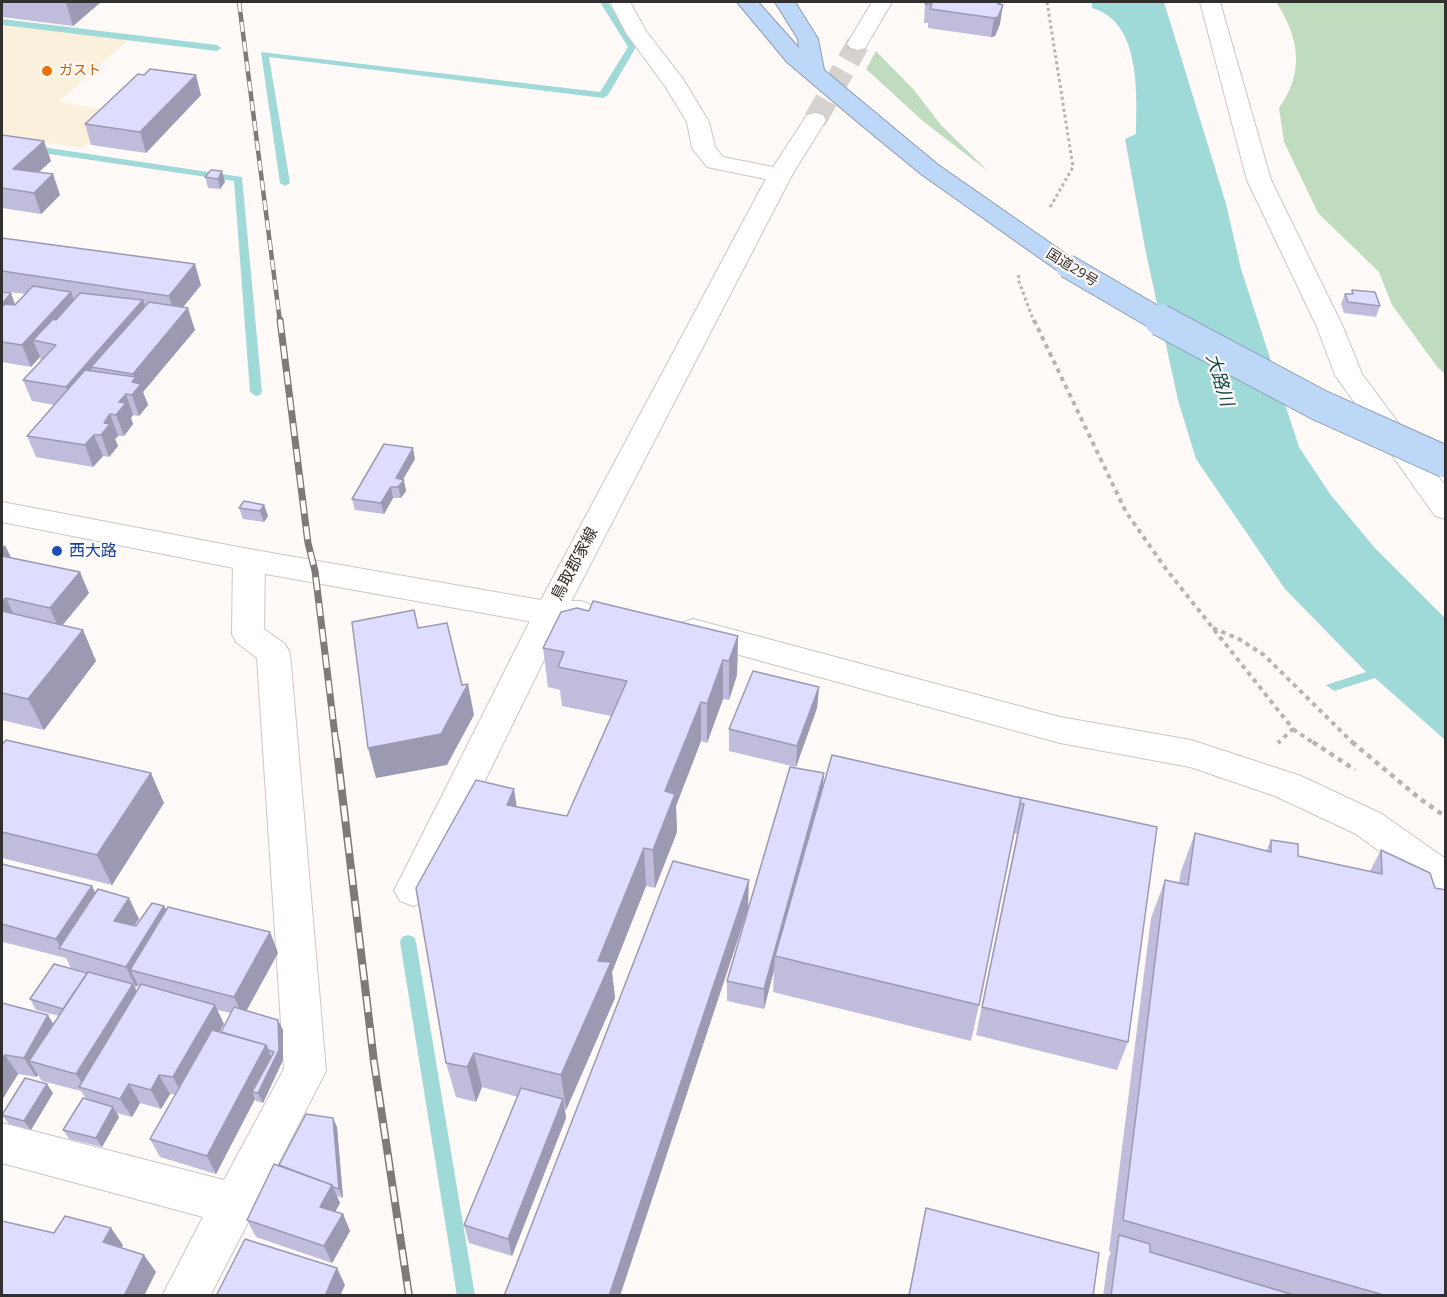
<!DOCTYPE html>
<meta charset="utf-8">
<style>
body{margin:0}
#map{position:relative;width:1447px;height:1297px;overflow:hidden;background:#fffaf7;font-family:"Open Sans",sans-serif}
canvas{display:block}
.frame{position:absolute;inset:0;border:3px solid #32302e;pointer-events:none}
</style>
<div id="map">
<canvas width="1447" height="1297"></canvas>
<div class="frame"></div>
</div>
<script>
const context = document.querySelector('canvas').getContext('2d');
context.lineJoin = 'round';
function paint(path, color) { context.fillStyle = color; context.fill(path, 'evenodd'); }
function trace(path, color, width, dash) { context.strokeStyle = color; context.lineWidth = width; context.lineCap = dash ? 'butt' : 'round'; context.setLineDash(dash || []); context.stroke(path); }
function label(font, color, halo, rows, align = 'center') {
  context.font = font + ' "Open Sans","Noto Sans JP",sans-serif'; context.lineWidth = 4.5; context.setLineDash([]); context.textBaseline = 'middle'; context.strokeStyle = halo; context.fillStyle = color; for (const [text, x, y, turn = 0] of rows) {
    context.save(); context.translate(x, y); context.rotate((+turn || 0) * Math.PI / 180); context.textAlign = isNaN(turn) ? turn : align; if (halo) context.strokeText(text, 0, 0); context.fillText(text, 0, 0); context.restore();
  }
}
const commercial = new Path2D(`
 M2,23L130,39L58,102L120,112L83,148L2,136Z`);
const green = new Path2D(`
 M1276,2H1445V374L1438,368L1392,305L1379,272L1318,213L1284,142L1279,108C1305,72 1299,37 1276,2Z
 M876,51L914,90L941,125L989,172L924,122L866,69Z`);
const water = new Path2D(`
 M1086,2H1164L1226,204L1241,269L1299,447L1330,494L1374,547L1445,618V740L1375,678L1334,691L1326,685L1366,672L1285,589L1196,459L1178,400L1146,253L1125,139L1136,134C1137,95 1141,21 1092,8V2Z`);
const stream = new Path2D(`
 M600,2H608L636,47L608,95L603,98L269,57L290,183L285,186L280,183L261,52L600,92L628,47Z
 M2,19L217,45L221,48L217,51L2,25Z
 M2,141L242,177L262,392L260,395L256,396L250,392L234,181L2,147Z
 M408,935L414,937L416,942L475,1296H457L400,942L402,937Z`);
const secondaryTunnel = new Path2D(`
 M815,120L858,44`);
const pathFar2 = new Path2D(`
 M1047,2L1073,167L1049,209
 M1019,275L1018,279L1034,322`);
const pathFar1 = new Path2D(`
 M1034,320L1126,512L1166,569L1293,729L1278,743
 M1213,628L1239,639L1264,655L1354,744
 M1293,729L1315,744`);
const path = new Path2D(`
 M1313,742L1355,770
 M1352,742L1419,798L1446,817`);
const street = new Path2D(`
 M610,2H630L646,31L683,79L709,122L715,147L723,157L788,170L792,175L788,180L780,182L707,167L692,148L687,122L665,86L626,33Z
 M1200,2H1220L1271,180L1343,327L1362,374L1446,487V519L1435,516L1335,375L1317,327L1247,180Z
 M249,549L260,552L265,560L264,629L285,644L290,653L326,1071L210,1296H162L203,1217L2,1163V1123L224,1180L284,1069L257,658L236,642L232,634L233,560L238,552Z
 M550,601H581L592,605L597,613L592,621L581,625H561L426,901L413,906L400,901L394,890L400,879L534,613L539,605Z
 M693,619L1060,717L1191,740L1301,776L1382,814L1446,859V895L1433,891L1356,834L1275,796L1190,767L1060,743L681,639L677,631L681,623Z`);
const secondary = new Path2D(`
 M872,2H892L865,48L858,50L851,48L847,44Z
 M815,113L823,115L826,120L792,175L561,621L550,625L249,571L2,522V502L249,549L541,600L768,175L807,115Z`);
const highway = new Path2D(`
 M737,2H758L799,48L798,39L775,2H795L818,39L824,70L937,164L1076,261L1080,266L1076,271L1067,274L1058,271L921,174L860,124L787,62Z`);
const railFar2 = new Path2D(`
 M239,2L280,322`);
const railFar1 = new Path2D(`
 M280,320L308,543L315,571L336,744`);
const rail = new Path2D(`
 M336,742L374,1062L409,1296`);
const highwayBridgeFar1 = new Path2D(`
 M1067,266L1163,322`);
const highwayBridge = new Path2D(`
 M1160,320L1319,405L1446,462`);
const wall = new Path2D(`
 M2,2H101L73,26L2,17Z
 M926,2H1001L1000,24L995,36L991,37L928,28V23H924L925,4Z
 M201,95L146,153L91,145L85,124Z
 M2,135L51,161L39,172L53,174L60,195L41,214L2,208Z
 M211,170L225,182L220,189L208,188L205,177Z
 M2,238L201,285L183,307L195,330L143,392L148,405L139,416L133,415L131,418L133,424L124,436H118L115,439L118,446L109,457L103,456L93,467L36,457L27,436L54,405L32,401L23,380L41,361L40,357L31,367L2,362V292L15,304L14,305L26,294L2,291Z
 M1352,290L1380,306L1376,317L1344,313L1341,304L1345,294H1351Z
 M415,459L403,479L406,491L401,498H393L384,514L355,510L352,499Z
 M264,505L268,516L264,522L243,519L239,508Z
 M2,544L11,558L89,593L63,625L83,630L96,661L44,730L2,720Z
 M589,611L738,636L737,675L729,700L723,699L707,743L701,741L676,806L677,832L655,888L646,886L612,972L615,998L566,1110L565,1109L566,1118L512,1256L469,1243L464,1225L518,1097L482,1087L476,1102L456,1097L446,1063L517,807L567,816L611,716L562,706L560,690L548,687L543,648Z
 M819,687L817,708L796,767L729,751V729Z
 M2,745L164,803L112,885L2,858Z
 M824,773L823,787L1018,797L1157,827L1128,1042L1117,1070L976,1035L1017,834L1014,833L979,1005L971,1041L773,992L774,970L764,1009L727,1001V981Z
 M1195,833L1266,851L1271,840L1298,856L1370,871L1381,850L1446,1296H1103L1108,1260L1111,1252L1109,1251L1151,918L1165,880L1179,883L1181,871Z
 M2,864L92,886L95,893L139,919L134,926H136L164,906L167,910L270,932L278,953L246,1011L278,1020L283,1030V1060L263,1103L256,1101L255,1099L216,1174L160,1157L150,1139L175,1094H170L161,1109L140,1103L132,1117L117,1113L119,1117L102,1147L69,1139L63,1130L86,1099L81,1091L42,1081L38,1075L36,1077L18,1074L2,1100V1003L54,1024L59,1016L36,1010L30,999L87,972L71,968L66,958L3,942L2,939ZM138,985L139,987L136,991L134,987H136ZM217,1010L231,1013L221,1032H219L224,1024Z
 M53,1093L31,1130L9,1124L2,1115Z
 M337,1127L343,1198L337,1196L340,1203L335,1212L343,1214L350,1231L332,1263L256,1237L247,1220Z
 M926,1208L1093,1296H908Z`);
const shadedWall = new Path2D(`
 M66,2H101L73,26Z
 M999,2H1001L999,14L1003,5L1000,24L995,36L991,37L994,18Z
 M196,75L201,95L146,153L140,132Z
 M44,141L51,161L20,189L13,169Z
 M222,171L225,182L220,189L218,179Z
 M53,174L60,195L41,214L34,193Z
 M195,264L201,285L175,317L169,296Z
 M71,292L78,313L33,340L40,357L31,367L22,345Z
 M11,293L15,304L3,319L2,318V304Z
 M143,300L150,321L91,367L97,383L74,409L66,387Z
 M188,308L195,330L143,392L148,405L139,416L132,395V382L135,378L133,374Z
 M126,394L133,415L131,418L133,424L124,436L116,415L119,402Z
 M110,414L118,436L115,439L118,446L109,457L101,435L104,423Z
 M94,435L103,456L93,467L85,445Z
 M413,448L415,459L401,483L404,480L406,491L401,498L396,478Z
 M391,487L393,498L384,514L381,503Z
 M264,505L268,516L264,522L260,511Z
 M5,545L15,566L2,567V548Z
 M80,572L89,593L59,629L50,608Z
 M6,598L16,620L2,626V601Z
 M83,630L96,661L44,730L28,699Z
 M738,636L737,675L729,700V661Z
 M723,660V699L707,743V704Z
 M468,684L474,715L447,765L376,778L368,748Z
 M819,687L817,708L796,767L797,746Z
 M701,702V741L676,806L677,832L655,888L653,850L665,791Z
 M151,773L164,803L112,885L97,855Z
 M824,773L822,794L775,956L774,970L764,1009V989Z
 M514,789L520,827L507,805Z
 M644,848L646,886L612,972L615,998L566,1110L561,1075L598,961Z
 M749,880L748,909L620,1296H609Z
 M92,886L102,907L61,948L56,939Z
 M129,898L139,919L124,941L114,921Z
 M164,906L174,926L130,970L138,985L136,987L126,967Z
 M270,932L278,953L243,1017L234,997Z
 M133,984L144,1004L86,1089L76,1074Z
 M215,1005L224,1024L183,1096L173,1077Z
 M48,1015L60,1035L29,1061L38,1075L36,1077L24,1058Z
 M278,1020L283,1030V1060L263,1103L258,1093L252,1092L255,1099L216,1174L207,1156L266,1045L273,1062Z
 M474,1053L482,1087L476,1102L467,1067Z
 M5,1055L18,1074L2,1100V1060Z
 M159,1075L170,1094L161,1109L151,1090Z
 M47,1084L53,1093L31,1130L24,1121Z
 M129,1084L140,1103L132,1117L120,1099Z
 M563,1099L566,1118L512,1256L508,1239Z
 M113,1107L119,1117L102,1147L96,1138Z
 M333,1118L337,1127L343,1198L339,1189Z
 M332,1185L340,1203L328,1225L320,1207Z
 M343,1214L350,1231L332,1263L324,1246Z
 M111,1228L123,1245L115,1259L103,1242Z
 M144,1255L156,1272L144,1296H124Z
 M337,1268L345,1285L340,1296H325Z`);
const building = new Path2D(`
 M926,2H999L998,4L1003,5L998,17L994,18L930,9L932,4H925Z
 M150,69L196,75L140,132L85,124L138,74L144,75Z
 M2,135L44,141L13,169L53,174L34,193L2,188Z
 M211,170L222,171L218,179L205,177Z
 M2,238L195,264L169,296L2,271Z
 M33,286L71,292L22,345L2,342V307L5,304L15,305Z
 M1352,290L1375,292L1380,306L1348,302L1345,294H1353Z
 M2,292L11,293L2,304Z
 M80,293L143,300L66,387L23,380L56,345L33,340L53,319L56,320Z
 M149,302L188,308L133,374L91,367Z
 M85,370L136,377L132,382L141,384L132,395L126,394L119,402L126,403L116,415L110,414L104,423L110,424L101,435H94L85,445L27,436Z
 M384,444L413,448L396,478L404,480L398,487H391L381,503L352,499Z
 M244,501L264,505L260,511L239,508Z
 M2,556L80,572L50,608L6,598L2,601Z
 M593,601L738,636L729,661L723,660L707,704L701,702L665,791L675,794L653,850L644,848L598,961L611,962L561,1075L474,1053L467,1067L446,1063L416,888L476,780L514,789L507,805L567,816L627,681L558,667L564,652L543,648L561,612L577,608L589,611Z
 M414,610L418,628L447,623L462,685L468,684L441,734L368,748L352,622Z
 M2,611L83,630L28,699L2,693Z
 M753,671L819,687L797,746L729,729Z
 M6,740L151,773L97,855L2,832V745Z
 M832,755L1021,798L979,1005L775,956Z
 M790,767L824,773L764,989L727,981Z
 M1018,797L1157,827L1128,1042L982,1007L1024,804L1020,803L1021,798Z
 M1195,833L1271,852V840L1298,844V856L1382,874L1381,850L1430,873L1435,888L1446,890V1296H1387L1123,1220L1165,880L1188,885Z
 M673,861L749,880L609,1296H504Z
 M2,864L92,886L56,939L2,924Z
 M98,889L129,898L114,921L136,926L152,903L164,906L126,967L59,948Z
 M168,907L270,932L234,997L130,970Z
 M54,964L87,973L63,1009L30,999Z
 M88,972L133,984L76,1074L29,1061Z
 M141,984L215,1005L173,1077L159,1075L151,1090L129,1084L120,1099L79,1087Z
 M2,1003L48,1015L24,1058L5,1055L2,1060Z
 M234,1007L278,1020L279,1050L258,1093L252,1092L274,1052L268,1050L266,1045L221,1032Z
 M212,1030L266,1045L207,1156L150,1139Z
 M25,1078L47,1084L24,1121L2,1115Z
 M521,1088L563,1099L508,1239L464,1225Z
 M83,1098L113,1107L96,1138L63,1130Z
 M306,1114L333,1118L339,1189L333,1187L332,1185L279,1165Z
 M274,1164L332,1185L320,1207L343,1214L324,1246L247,1220Z
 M926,1208L1099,1253L1093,1296H909Z
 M65,1216L111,1228L103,1242L144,1255L124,1296H2V1221L54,1233Z
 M1119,1235L1150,1244V1252L1297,1296H1111Z
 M245,1239L337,1268L325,1296H216Z`);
const markers = [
 [47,71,6,"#e8710a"],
 [57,551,6,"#1a4fb4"]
];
const farFoodnames = [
 ["ガスト",59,71]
];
const farStreetnames = [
 ["国道29号",1072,268,32]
];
const transitNames = [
 ["西大路",69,551]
];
const streetNames = [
 ["鳥取郡家線",575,564,-62]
];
const waterNames = [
 ["大路川",1219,380,73]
];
paint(commercial, '#fbf0db');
paint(green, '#bfddbe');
paint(water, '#9fdad9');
paint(stream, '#9fdad9');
trace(secondaryTunnel, '#d6d2cf', 23, [23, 11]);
trace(street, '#ccc7c4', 2);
trace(secondary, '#ccc7c4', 2);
trace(highway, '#8c9db1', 2);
trace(pathFar2, '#b8b4b1', 3, [3, 3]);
trace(pathFar1, '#b8b4b1', 4, [4.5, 4.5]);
trace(path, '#b8b4b1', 4.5, [5, 5]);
paint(street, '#fff');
paint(secondary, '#fff');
paint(highway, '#bdd7f8');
trace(railFar2, '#7d7a78', 4.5);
trace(railFar1, '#7d7a78', 7);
trace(rail, '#7d7a78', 8);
trace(railFar2, '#fffaf7', 3, [10]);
trace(railFar1, '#fffaf7', 4.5, [13]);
trace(rail, '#fffaf7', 5, [16]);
trace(highwayBridgeFar1, '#8c9db1', 25, []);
trace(highwayBridge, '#8c9db1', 33, []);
trace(highwayBridgeFar1, '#bdd7f8', 23);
trace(highwayBridge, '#bdd7f8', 31);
paint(wall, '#bfbddb');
paint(shadedWall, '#9b9ab2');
paint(building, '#dedcff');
trace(building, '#9b9ab2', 1.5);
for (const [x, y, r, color] of markers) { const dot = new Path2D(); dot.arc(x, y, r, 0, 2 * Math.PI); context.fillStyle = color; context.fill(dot); trace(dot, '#fffaf7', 2); }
label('14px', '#c56008', '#fffaf7', farFoodnames, 'left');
label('14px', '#32302e', '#fffaf7', farStreetnames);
label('16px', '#164399', '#fffaf7', transitNames, 'left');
label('16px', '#32302e', '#fffaf7', streetNames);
label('italic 18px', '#174b4b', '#fffaf7', waterNames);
</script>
